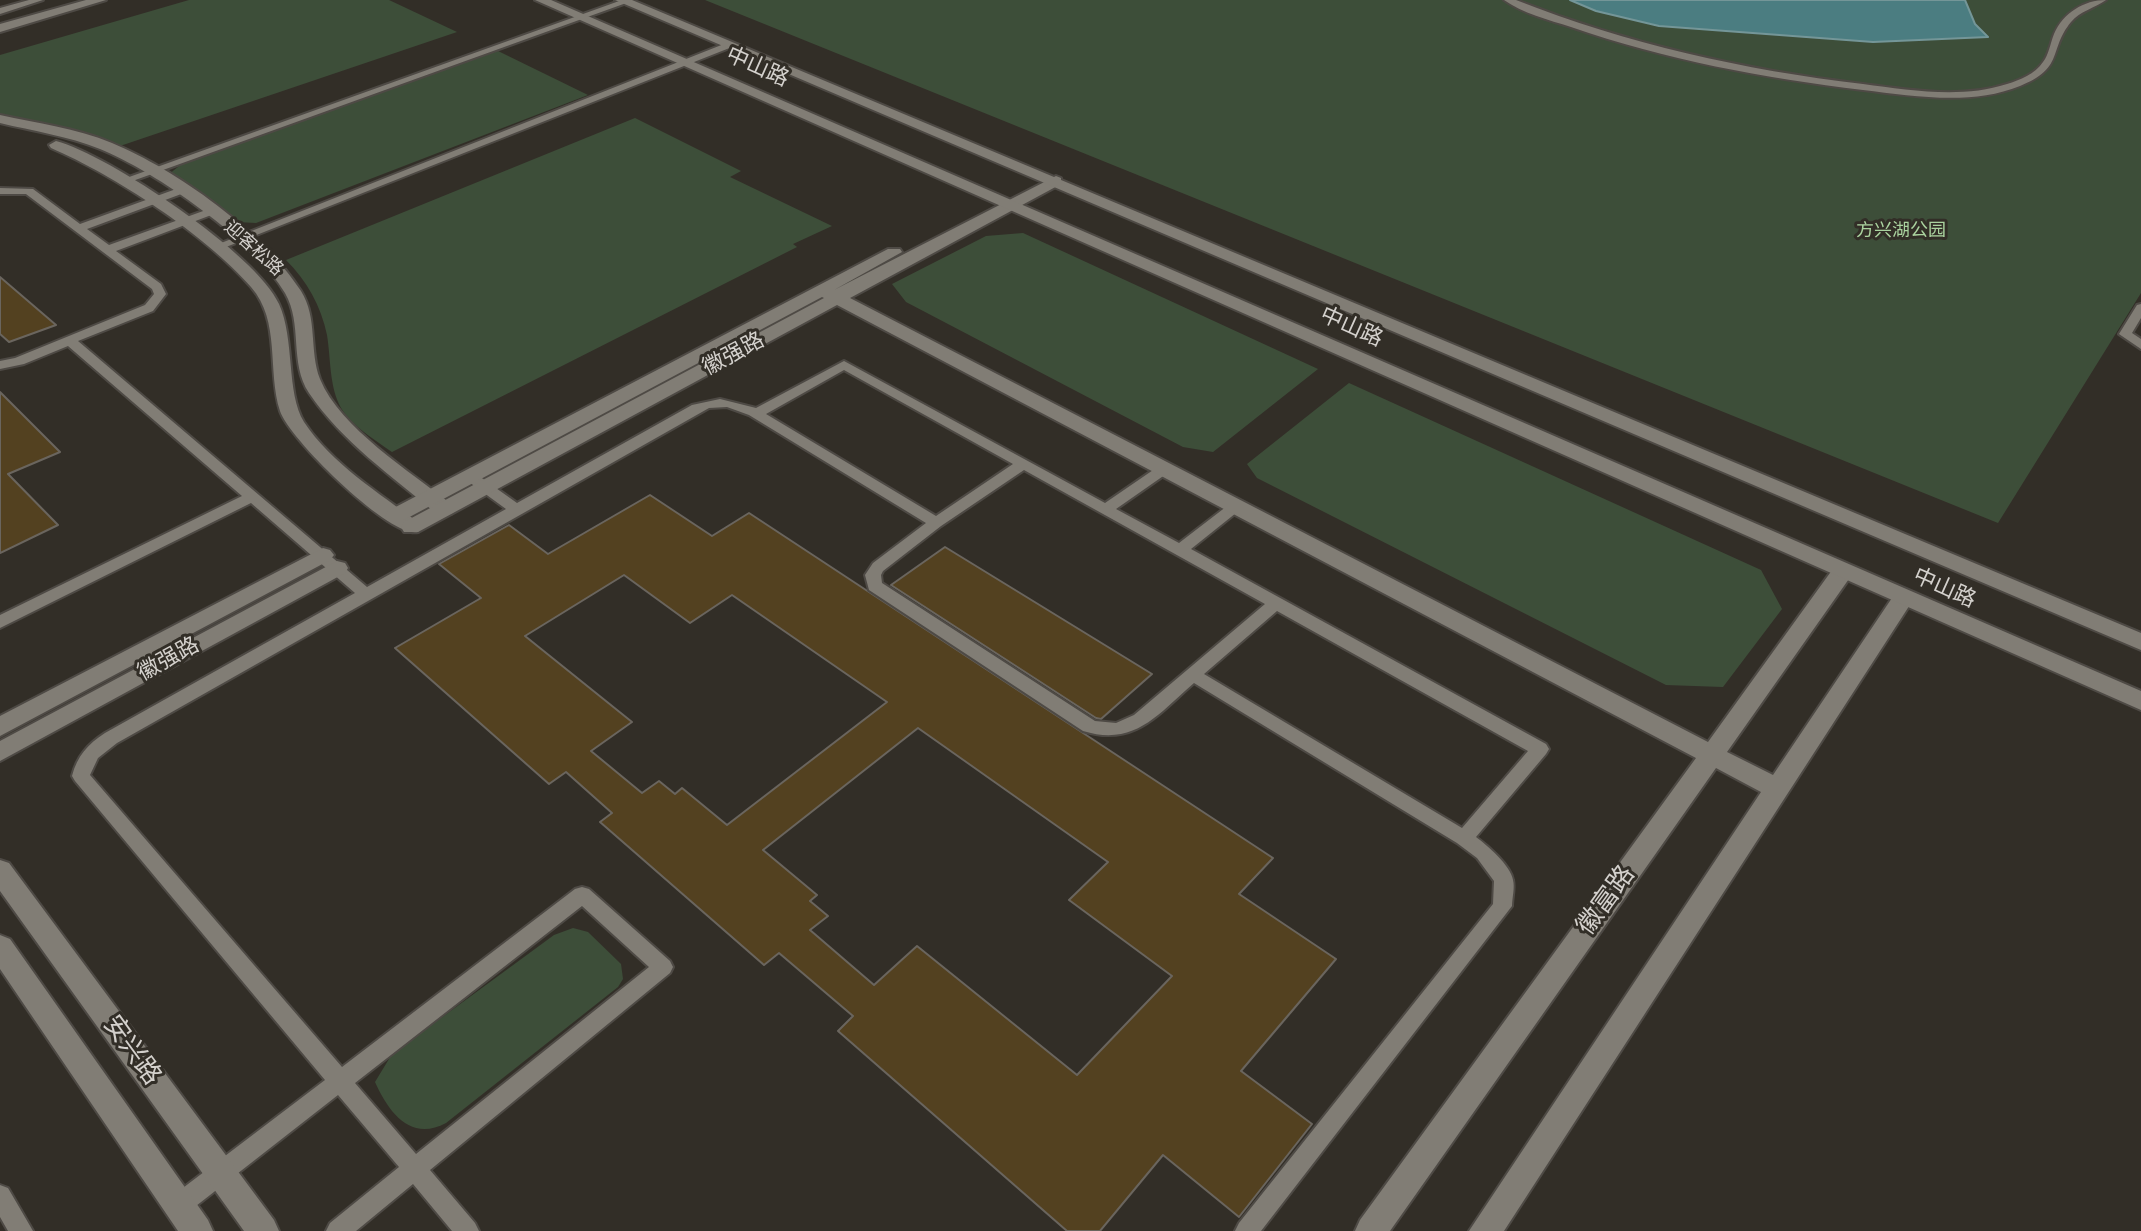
<!DOCTYPE html>
<meta charset="utf-8">
<style>
body{margin:0}
canvas{display:block;background:#322e27}
</style>
<canvas width="2141" height="1231"></canvas>
<script>
const context = document.querySelector('canvas').getContext('2d');
context.lineJoin = 'round';
function paint(path, color) { context.fillStyle = color; context.fill(path, 'evenodd'); }
function trace(path, color, width, dash) { context.strokeStyle = color; context.lineWidth = width; context.lineCap = dash ? 'butt' : 'round'; context.setLineDash(dash || []); context.stroke(path); }
function label(font, color, halo, rows, align = 'center') {
  context.font = font + ' "Titillium Web","Noto Sans SC",sans-serif'; context.lineWidth = 6; context.setLineDash([]); context.textBaseline = 'middle'; context.strokeStyle = halo; context.fillStyle = color; for (const [text, x, y, turn = 0] of rows) {
    context.save(); context.translate(x, y); context.rotate((+turn || 0) * Math.PI / 180); context.textAlign = isNaN(turn) ? turn : align; if (halo) context.strokeText(text, 0, 0); context.fillText(text, 0, 0); context.restore();
  }
}
const green = new Path2D(`
 M189,0H389L457,32L120,146L86,132L0,114V55Z
 M705,0H2141V293L1998,523Z
 M498,51L588,95L256,223L237,222L169,174L183,163Z
 M635,118L741,171L730,177L832,226L793,244L797,247L392,452C375,440 352,426 341,408C329,386 331,359 327,335C321,306 307,281 286,260Z
 M1023,233L1318,369L1213,452L1183,447L906,302L892,284L986,236Z
 M1349,383L1761,570L1782,609L1723,687L1666,685L1257,478L1247,464Z
 M573,928L588,932L621,964L623,979L618,987L446,1123C411,1142 389,1113 375,1082L392,1054L554,935Z`);
const water = new Path2D(`
 M1570,0H1965L1975,24L1988,37L1873,42L1659,26L1596,11Z`);
const building = new Path2D(`
 M0,277L56,325L9,342L0,334Z
 M0,392L60,452L8,474L58,525L0,553Z
 M650,495L712,536L749,513L1273,858L1239,894L1336,959L1241,1071L1312,1124L1239,1217L1163,1155L1100,1231H1067L838,1031L853,1016L779,953L764,965L600,822L612,813L566,772L549,784L395,648L481,598L439,564L509,525L548,554ZM624,575L690,623L732,595L887,702L727,825L682,788L675,794L659,781L642,793L591,751L632,722L525,636ZM918,728L1108,862L1069,900L1172,976L1077,1075L917,946L874,985L810,930L828,916L810,901L817,895L763,850Z
 M945,547L1152,674L1101,719L1096,718L891,585Z`);
const service = new Path2D(`
 M29,0H43L0,14V8Z
 M622,0L629,2L127,183L118,181Z
 M1504,0H1516C1628,44 1743,70 1863,84C1909,90 1961,99 2007,84C2020,80 2035,74 2043,62C2049,54 2050,44 2054,34C2063,13 2084,0 2106,0C2095,8 2080,11 2071,22C2048,50 2065,68 2020,86C1971,106 1914,96 1863,90C1764,78 1666,60 1571,27C1549,20 1522,13 1504,0Z
 M729,42L734,45L732,47L221,249H213L211,247Z
 M0,188L33,189L80,224L176,189H184V193L87,229L109,245L206,210H214V214L116,251L161,284L166,294L153,311L78,341L367,587L506,509L469,482L467,479L469,476H479L517,503L692,405L720,399L756,408L844,361L1105,503L1159,466H1169L1171,469L1169,472L1116,509L1179,543L1231,503H1241L1243,506L1241,509L1191,549L1546,744L1549,749L1546,754L1476,837C1487,845 1511,866 1513,880C1515,888 1512,898 1512,906L1261,1231H1235L1239,1223L1493,904L1494,881L1477,858L1457,843L1194,683C1158,714 1135,747 1083,731L869,590L865,575L873,563L926,523L749,415L727,407L709,408L117,743L98,758L90,775L342,1067L575,889L582,887L589,889L670,961L673,967L670,973L430,1170L475,1223L479,1231H452L413,1184L356,1231H326L330,1223L399,1167L338,1095L187,1213L179,1216L171,1213L168,1205L171,1197L325,1080L75,781L72,776C77,756 88,744 105,733L355,593L251,503L0,628V615L242,496L68,346L24,364L0,369V361L15,358L145,305L154,294L152,289L26,194H0ZM844,370L1013,464L936,516L766,414ZM1024,470L1265,604L1134,715L1116,723L1095,721L882,583L881,575L883,571L941,526ZM1277,611L1528,751L1462,828L1204,674ZM582,906L649,967L416,1154L355,1083Z
 M2141,304V318L2132,333L2141,339V349L2119,334L2137,305Z
 M0,1185L8,1188L33,1231H8L0,1217Z`);
const minor = new Path2D(`
 M0,115C37,123 76,128 112,143C177,170 263,232 301,291C318,318 309,351 320,379C340,428 411,472 451,504L454,509L451,514H437C392,476 342,442 309,393C289,363 303,324 285,293C256,242 155,171 100,149C68,136 33,131 0,123Z
 M56,141C109,155 257,254 279,304C295,339 286,393 304,422C331,463 380,494 418,522L421,527L418,532C391,539 289,439 280,411C267,371 281,321 251,287C206,235 114,175 51,148L49,145Z`);
const tertiary = new Path2D(`
 M86,0H106L0,32V24Z
 M1056,176L1061,178V184L850,298L1708,742L1835,566H1851L1854,571L1851,576L1727,752L1773,775L1896,592H1912L1915,597L1504,1231H1469L1761,792L1716,768L1390,1231H1355L1360,1220L1696,758L837,305L418,532H404L401,527L404,522L824,298L822,297L402,521H388L385,516L388,511L888,249H900L902,252L834,290Z
 M323,548L330,550L334,555L330,560L0,736V716Z
 M337,561L345,563L348,568L345,573L0,761V741Z
 M0,860L9,863L274,1220L279,1231H244L0,891Z
 M0,935L10,939L208,1220L213,1231H178L0,969Z`);
const secondary = new Path2D(`
 M535,0H551L2141,691V710Z
 M615,0H632L2141,633V650Z`);
const farParknames = [
 ["方兴湖公园",1901,232]
];
const farStreetnames = [
 ["迎客松路",253,249,42]
];
const streetNames = [
 ["中山路",757,68,24],
 ["中山路",1351,328,24],
 ["徽强路",734,355,-28],
 ["中山路",1944,589,24],
 ["徽强路",169,660,-29]
];
const nearStreetnames = [
 ["徽富路",1607,901,-54],
 ["安兴路",131,1051,54]
];
paint(green, '#3d4e39');
paint(water, '#4b7d81');
trace(water, '#749698', 2);
paint(building, '#534120');
trace(building, '#6a655e', 2);
trace(service, '#4e4a45', 4);
trace(minor, '#4e4a45', 4);
trace(tertiary, '#4e4a45', 4);
trace(secondary, '#4e4a45', 4);
paint(service, '#817d75');
paint(minor, '#817d75');
paint(tertiary, '#817d75');
paint(secondary, '#817d75');
label('18px', '#aad39f', '#322e27', farParknames);
label('18px', '#d4d1cd', '#322e27', farStreetnames);
label('22px', '#d4d1cd', '#322e27', streetNames);
label('26px', '#d4d1cd', '#322e27', nearStreetnames);
</script>
